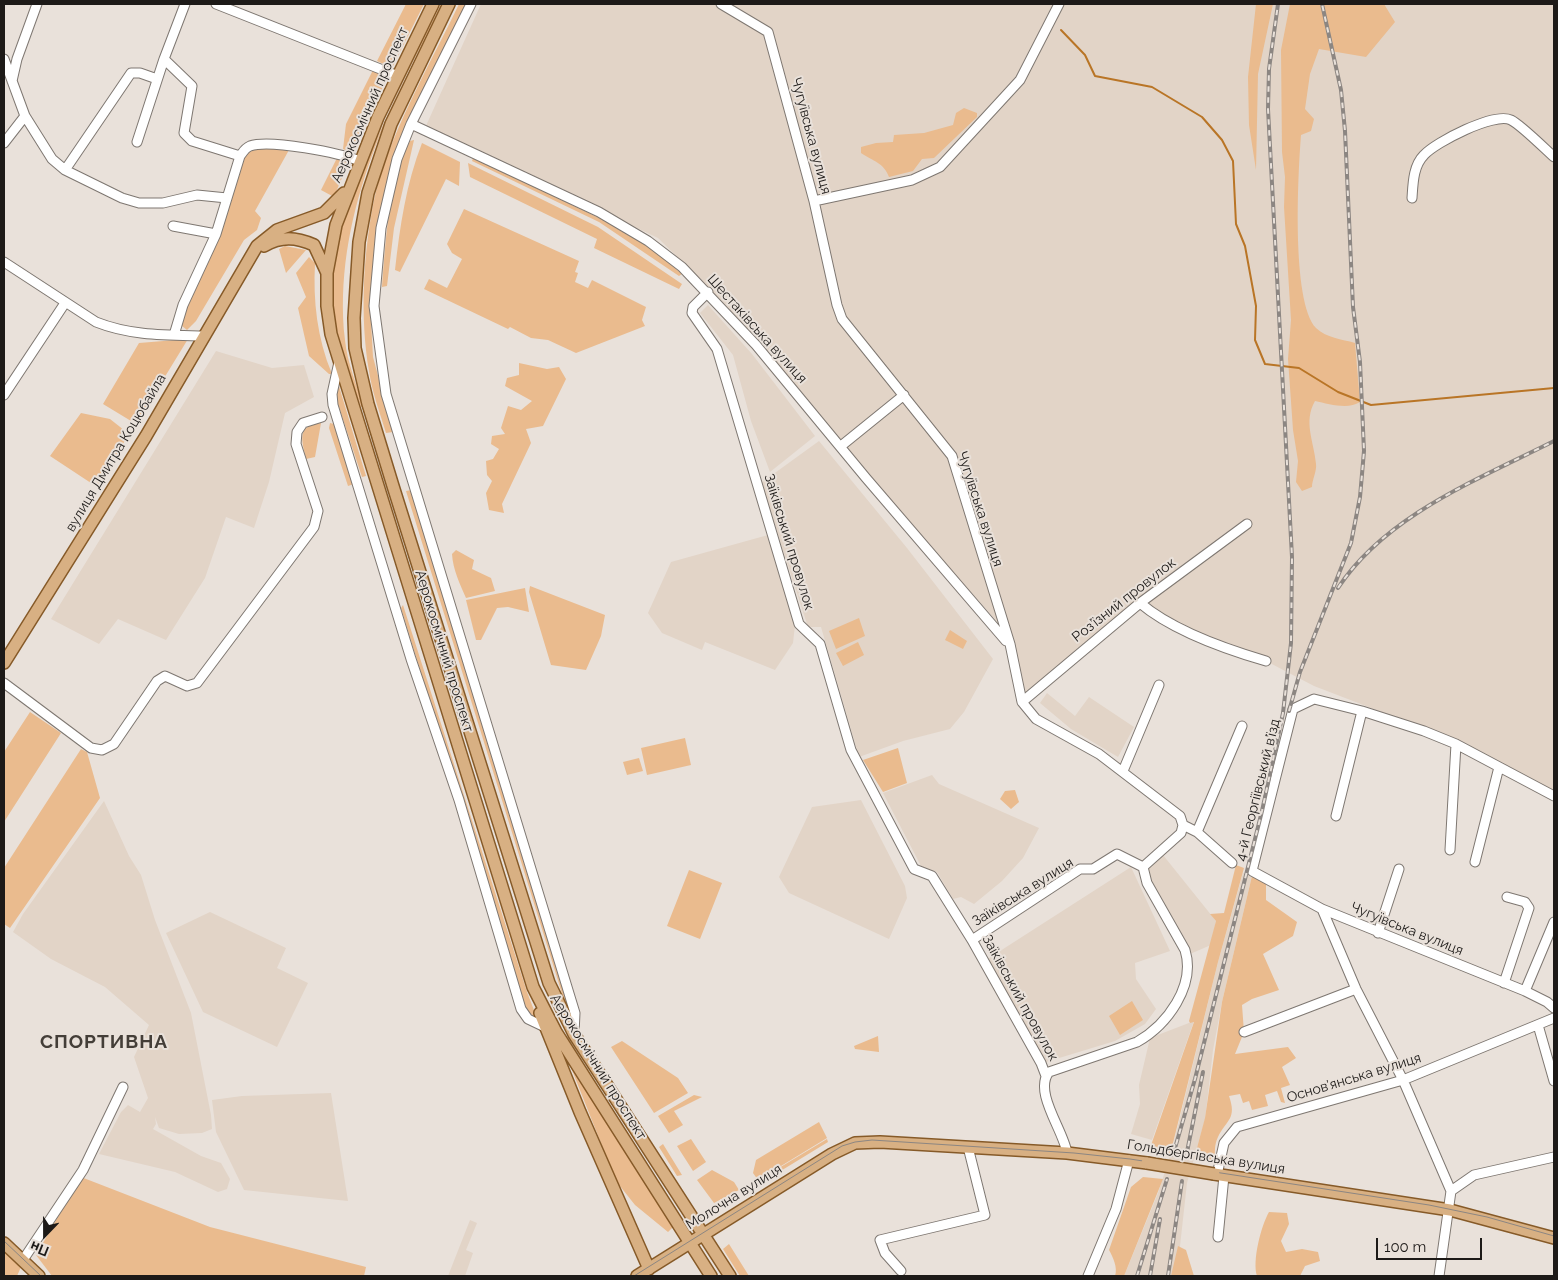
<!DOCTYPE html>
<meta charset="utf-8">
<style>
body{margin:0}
#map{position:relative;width:1558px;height:1280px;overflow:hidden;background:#e9e1da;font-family:Raleway,sans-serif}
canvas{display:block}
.frame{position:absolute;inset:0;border:5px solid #1d1a18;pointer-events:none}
.north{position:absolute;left:20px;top:1210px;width:50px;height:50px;-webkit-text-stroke:4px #e9e1da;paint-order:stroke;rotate:202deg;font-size:14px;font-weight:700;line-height:20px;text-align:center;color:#1d1a18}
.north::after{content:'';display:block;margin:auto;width:18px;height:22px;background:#1d1a18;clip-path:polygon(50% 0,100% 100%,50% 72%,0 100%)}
.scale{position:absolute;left:1376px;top:1238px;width:106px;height:22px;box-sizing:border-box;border:2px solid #1d1a18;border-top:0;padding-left:6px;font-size:15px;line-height:18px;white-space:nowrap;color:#1d1a18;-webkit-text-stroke:4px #e9e1da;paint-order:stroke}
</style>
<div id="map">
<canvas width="1558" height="1280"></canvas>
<div class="frame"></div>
<div class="north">Пн</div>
<div class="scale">100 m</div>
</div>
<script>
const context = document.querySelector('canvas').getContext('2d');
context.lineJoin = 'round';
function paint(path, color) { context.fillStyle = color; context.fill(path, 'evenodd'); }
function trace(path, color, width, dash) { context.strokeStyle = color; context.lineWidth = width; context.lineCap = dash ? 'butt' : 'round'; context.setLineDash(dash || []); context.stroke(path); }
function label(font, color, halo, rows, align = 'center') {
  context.font = font + ' Raleway,sans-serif'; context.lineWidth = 4; context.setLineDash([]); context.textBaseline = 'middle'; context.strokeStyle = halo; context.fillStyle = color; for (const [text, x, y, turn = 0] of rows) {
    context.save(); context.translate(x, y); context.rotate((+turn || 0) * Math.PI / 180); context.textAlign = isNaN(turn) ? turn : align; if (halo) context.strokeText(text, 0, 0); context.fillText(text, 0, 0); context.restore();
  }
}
const built = new Path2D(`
 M481,4H1554V796L1457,741L1314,686L1266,661L1171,624L1140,603L1024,696L1013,640L870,477L727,306L658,238L425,128Z
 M708,305L752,354L815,436L770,472L751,421L733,355L700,313Z
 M216,351L272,368L304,365L314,397L285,413L269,482L254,528L226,517L205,578L166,640L118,619L99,644L51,619Z
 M819,441L907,548L993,659L964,712L950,729L903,741L859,757L821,627H808L761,483Z
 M768,535L795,625L793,643L775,670L705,642L702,650L662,633L648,613L671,562Z
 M1047,693L1075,716L1089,697L1134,727L1118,757L1071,729L1040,703Z
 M932,775L939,784L1039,828L1023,858L1002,881L974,904L961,897L953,899L937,872L921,866L883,793Z
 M861,800L905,886L907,898L889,939L789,893L779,877L812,807Z
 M104,801L129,856L141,875L155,920L191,1013L211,1115L212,1129L202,1133L179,1134L159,1128L155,1117L156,1124L153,1129L201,1156L221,1163L230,1179L227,1189L218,1192L175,1172L99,1154L121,1112L128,1105L140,1112L148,1098L134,1057L149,1025L105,987L51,959L13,932L23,914Z
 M1163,855L1216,921L1211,945L1190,954L1146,876V868Z
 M1131,867L1170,951L1135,963L1136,979L1156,1009L1145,1024L1115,1041L1046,1062L986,960Z
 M1243,873L1252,876L1222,1002L1213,1050L1205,1120L1187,1183L1180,1246L1185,1276H1124L1158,1193L1172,1150L1218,962Z
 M210,912L286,948L277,968L308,983L277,1047L203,1012L166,933Z
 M1194,1021L1152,1140L1131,1134L1140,1104L1139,1085L1150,1038Z
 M331,1093L348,1201L244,1190L216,1132L212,1100L242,1096Z
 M470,1220L477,1223L466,1250L473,1253L465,1276H448Z`);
const green = new Path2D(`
 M406,4H424L392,68L377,61Z
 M441,4H443C388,107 332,221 345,340C347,362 357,385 363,406L361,407C346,363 328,317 332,270C336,232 352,197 367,162C390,108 414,56 441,4Z
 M459,4H467L394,158L370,305L373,357L393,432L386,433C380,413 372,392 369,371C360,318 363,258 373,205C386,139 430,65 459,4Z
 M1256,4H1273L1258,74L1256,170L1249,125L1248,77Z
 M1290,4H1384L1395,22L1366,57L1319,49L1310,74L1305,109L1314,119L1311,131L1301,135C1298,173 1291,301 1316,328C1326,338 1342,339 1355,343L1360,402C1348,410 1329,404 1315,401C1303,422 1314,441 1316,464C1317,471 1312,480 1312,487L1302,491L1296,482L1298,461L1293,430L1288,359L1291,320L1284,207L1285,177L1282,152L1281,50Z
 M374,68L389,75L350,152L343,149L346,124Z
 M964,108L977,113V117L934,158L922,159L913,171L889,177C884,163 873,161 861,153V147L876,143L893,142L894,135L924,133L953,125L956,113Z
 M414,140L394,228L387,286L382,287C386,239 388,184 410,141Z
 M422,143L460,162L459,186L446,179L400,272L395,270C400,226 406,184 422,143Z
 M267,148L289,150L255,211L261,218L257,230L244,240L196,321L187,330L182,326L183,317L243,158L252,150Z
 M337,158L349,161L334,197L321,190Z
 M473,158L599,218L652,249L682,274L679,276L599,222L472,161Z
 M468,163L598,227L682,284L679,289L594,248L597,239L470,177Z
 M464,209L579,261L575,272L578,273L575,282L588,288L592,280L646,307L642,320L645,326L576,353L548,340L531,338L510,327L508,329L424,289L429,279L447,288L462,259L452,253L447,244Z
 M285,246L306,250L286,273L279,249Z
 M309,257L315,263C313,301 317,338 332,374H329L309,356L298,308L306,297L296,273Z
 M188,339L136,424L103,404L139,343Z
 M519,363L547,369L559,367L566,379L543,426L526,429L531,443L502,504L504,513L489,510L486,493L492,481L487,475L486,461L493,459L499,449L491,444L492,436L505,434L501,428L508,406L521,410L532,401L505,386L507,378L519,375Z
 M338,383L366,476L362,477L336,398Z
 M81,413L110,419L129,434L97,487L50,456Z
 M321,423L315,457L306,459C302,440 296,426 321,423Z
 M330,423L334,424L354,484L348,486L329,428Z
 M412,490L569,1005L564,1000L406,491Z
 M456,550L474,560L472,569L491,578L495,591L466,598C460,584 453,570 452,554Z
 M530,586L605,615L601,636L586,670L551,665L529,592Z
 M525,588L529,612L508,607L497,608L481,640H476L466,600Z
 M403,605L527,992L537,1018C522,1014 512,969 507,954L401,608Z
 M859,618L865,636L836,649L829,631Z
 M950,630L967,641L963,649L945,640Z
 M858,642L864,655L843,666L836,653Z
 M30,712L61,733L4,822V752Z
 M685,738L691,765L647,775L641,748Z
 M898,748L907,783L883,792L863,760Z
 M81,749L87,752L100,798L10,928L4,924V868Z
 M639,758L643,771L627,775L623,762Z
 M1015,790L1019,802L1011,809L1000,799L1005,791Z
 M1236,865L1244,868L1218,962L1170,1155L1149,1151L1194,1022L1190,1023L1189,1021L1216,921L1210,914L1224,913Z
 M689,870L722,883L700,939L667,926Z
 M1252,876L1266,882V900L1297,922L1293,936L1263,954L1279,990L1252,999L1242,1005L1244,1032L1235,1054L1288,1047L1296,1058L1282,1067L1290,1085L1281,1088L1285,1103L1281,1102L1277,1091L1265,1095L1268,1106L1252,1110L1249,1101L1243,1103L1240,1094L1229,1096C1237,1119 1227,1119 1218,1137C1214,1145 1215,1153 1215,1161L1194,1159L1205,1118L1222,1002Z
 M1132,1001L1143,1020L1120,1035L1109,1016Z
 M878,1036L879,1052L855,1049L854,1046Z
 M622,1041L678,1078L688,1093L654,1113L611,1047Z
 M570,1065L673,1227L668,1232L635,1205L616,1181Z
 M694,1095L702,1097L674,1111L683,1125L669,1133L658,1116Z
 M819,1122L827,1138L758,1180L753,1173L756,1160Z
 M691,1139L706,1162L693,1171L677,1146Z
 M827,1139L828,1142L761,1183L759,1180Z
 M663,1144L682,1175L677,1176L659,1147Z
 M712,1170L734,1182L739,1190L714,1203L697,1180Z
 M81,1177L210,1227L366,1267L364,1276H52L36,1255Z
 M1143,1177L1163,1179L1124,1276H1115C1118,1268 1113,1257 1109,1250L1131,1187Z
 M1269,1212L1287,1213L1289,1224L1281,1241L1286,1252L1302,1249L1318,1252L1320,1261L1305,1266L1300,1276H1257C1252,1261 1261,1226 1269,1212Z
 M729,1244L749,1276H740L723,1249Z
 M1178,1246L1186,1250L1194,1276H1171Z
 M4,1250L21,1267L17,1276H4Z`);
const stream = new Path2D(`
 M1061,30L1085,55L1095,76L1152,87L1202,117L1222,140L1233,161L1236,224L1245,246L1256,306L1255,340L1265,364L1299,368L1338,392L1371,405L1554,388`);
const minor = new Path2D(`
 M216,4L398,76
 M471,4L411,124L397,159L381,228L374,306L386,394L575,1013L574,1034
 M721,4L768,32L814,201L837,305L842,319L952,456L1010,644L1022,702L1036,719L1099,754L1180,816L1183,825L1181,833L1143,867L1147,883L1185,950C1196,986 1167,1025 1137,1042L1049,1072C1033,1092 1064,1131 1067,1153
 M4,59L25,116L52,159L65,170L122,198L139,203H163L197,195L227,198
 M164,59L192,86L184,133L192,141L240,156
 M12,81L17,59L37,4
 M411,124L599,212L648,241L682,267L756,345L866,478L1006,641
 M137,142L164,59L185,4
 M4,143L25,116
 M65,170L131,73H140L157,79
 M1412,198C1413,184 1413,166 1424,155C1436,142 1494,112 1511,120C1521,125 1544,148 1554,157
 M814,201L912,180L940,167L1020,80L1059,4
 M173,226L216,234L240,156C243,152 245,148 250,146C270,139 340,153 360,161
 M4,262L96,322C131,336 167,335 204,336
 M708,292L693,307L692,313L717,349L799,624L820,644L851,750L914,869L932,876L972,940L1041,1063L1046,1076
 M174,335L183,305L216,234
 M339,362L332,394L333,405L411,659L459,800L521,1009L528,1019L549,1029
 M4,395L65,303
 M841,446L904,395
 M1140,603C1173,631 1225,649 1266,661
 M4,683L91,748L102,750L114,744L157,681L165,676L187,686L197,683L314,527L318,511L296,444L297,432L303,423L322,417
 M1022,702L1140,603L1247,524
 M1123,771L1159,685
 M1554,796L1456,744L1424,731L1362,711L1314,699L1293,709L1252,871L1322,909L1525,991L1547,1002L1554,1008
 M1336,816L1362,711
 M1183,825L1197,832L1232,863
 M1197,832L1242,726
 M1450,850L1456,744
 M1475,862L1499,767
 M1322,909L1356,989L1403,1080L1451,1191L1439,1276
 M1378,933L1399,869
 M972,940L1080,869H1093L1117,854L1143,867
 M1504,983L1529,908L1525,902L1507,897
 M1525,991L1554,922
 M1538,1025L1554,1081
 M1244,1032L1356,989
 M1217,1175L1224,1143L1237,1127L1403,1080L1554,1018
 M1451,1191L1474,1175L1554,1157
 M1218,1237L1224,1176
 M23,1260L83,1170L123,1087
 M901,1271L885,1253L880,1240L985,1215L968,1147
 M1088,1276L1116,1209L1129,1160`);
const major = new Path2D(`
 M433,4L378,117L336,225L327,273V306L331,334L533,987L556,1032L711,1276
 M449,4L391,124L368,193L359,242L354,318L355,348L368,404L393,486L549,983L574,1034L730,1276
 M264,246C281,236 296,237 314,245L327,273
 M4,663L146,436L257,246L277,230L324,213L344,193
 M540,1013L580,1112L649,1269
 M1214,1174L1450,1210L1554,1238
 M4,1243L39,1276
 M637,1276L832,1154L855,1143L880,1142L1067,1153L1147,1163`);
const tram = new Path2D(`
 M4,1241L41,1276
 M634,1276L842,1146L855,1142L872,1140L1074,1153L1130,1159L1429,1205L1487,1217L1554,1236`);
const rail = new Path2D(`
 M1338,588C1386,515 1479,479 1554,441
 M1289,711L1300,672L1351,543L1360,497L1364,451L1360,362L1353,307L1345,131L1341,90L1322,4
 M1173,1155L1195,1079L1262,811L1283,713L1291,643L1292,557L1268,109L1269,69L1278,4
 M1186,1157L1203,1072
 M1137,1276L1167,1179
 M1150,1276L1160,1219
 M1168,1276L1182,1181`);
const majorBridge = new Path2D(`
 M1147,1163L1214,1174`);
const streetNames = [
 ["Аерокосмічний проспект",370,105,-66],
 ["Чугуївська вулиця",811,136,75],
 ["Шестаківська вулиця",757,329,48],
 ["вулиця Дмитра Коцюбайла",116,453,-59],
 ["Чугуївська вулиця",980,509,72],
 ["Заїківський провулок",789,542,73],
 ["Роз’їзний провулок",1124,600,-38],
 ["Аерокосмічний проспект",444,651,73],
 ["4-й Георгіївський в’їзд",1258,790,-76],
 ["Заїківська вулиця",1023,892,-32],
 ["Чугуївська вулиця",1407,929,22],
 ["Заїківський провулок",1020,998,61],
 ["Аерокосмічний проспект",598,1067,58],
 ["Основ’янська вулиця",1354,1078,-17],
 ["Гольдбергівська вулиця",1206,1157,9],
 ["Молочна вулиця",734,1197,-32]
];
const districtNames = [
 ["СПОРТИВНА",104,1042]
];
paint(built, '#e2d4c7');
paint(green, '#eabb8e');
trace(stream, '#b97526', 2);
trace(minor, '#7e7771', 11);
trace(major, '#865a28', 14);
trace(minor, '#fff', 9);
trace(major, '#d8b083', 11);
trace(tram, '#8c8682', 1);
trace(rail, '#8c8682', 4);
trace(rail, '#e9e1da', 2, [5.5]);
trace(majorBridge, '#865a28', 14, []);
trace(majorBridge, '#d8b083', 11);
label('14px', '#1d1a18', '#e9e1da', streetNames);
context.letterSpacing = '1px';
label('bold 19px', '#443e38', '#e9e1da', districtNames);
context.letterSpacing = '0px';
</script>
